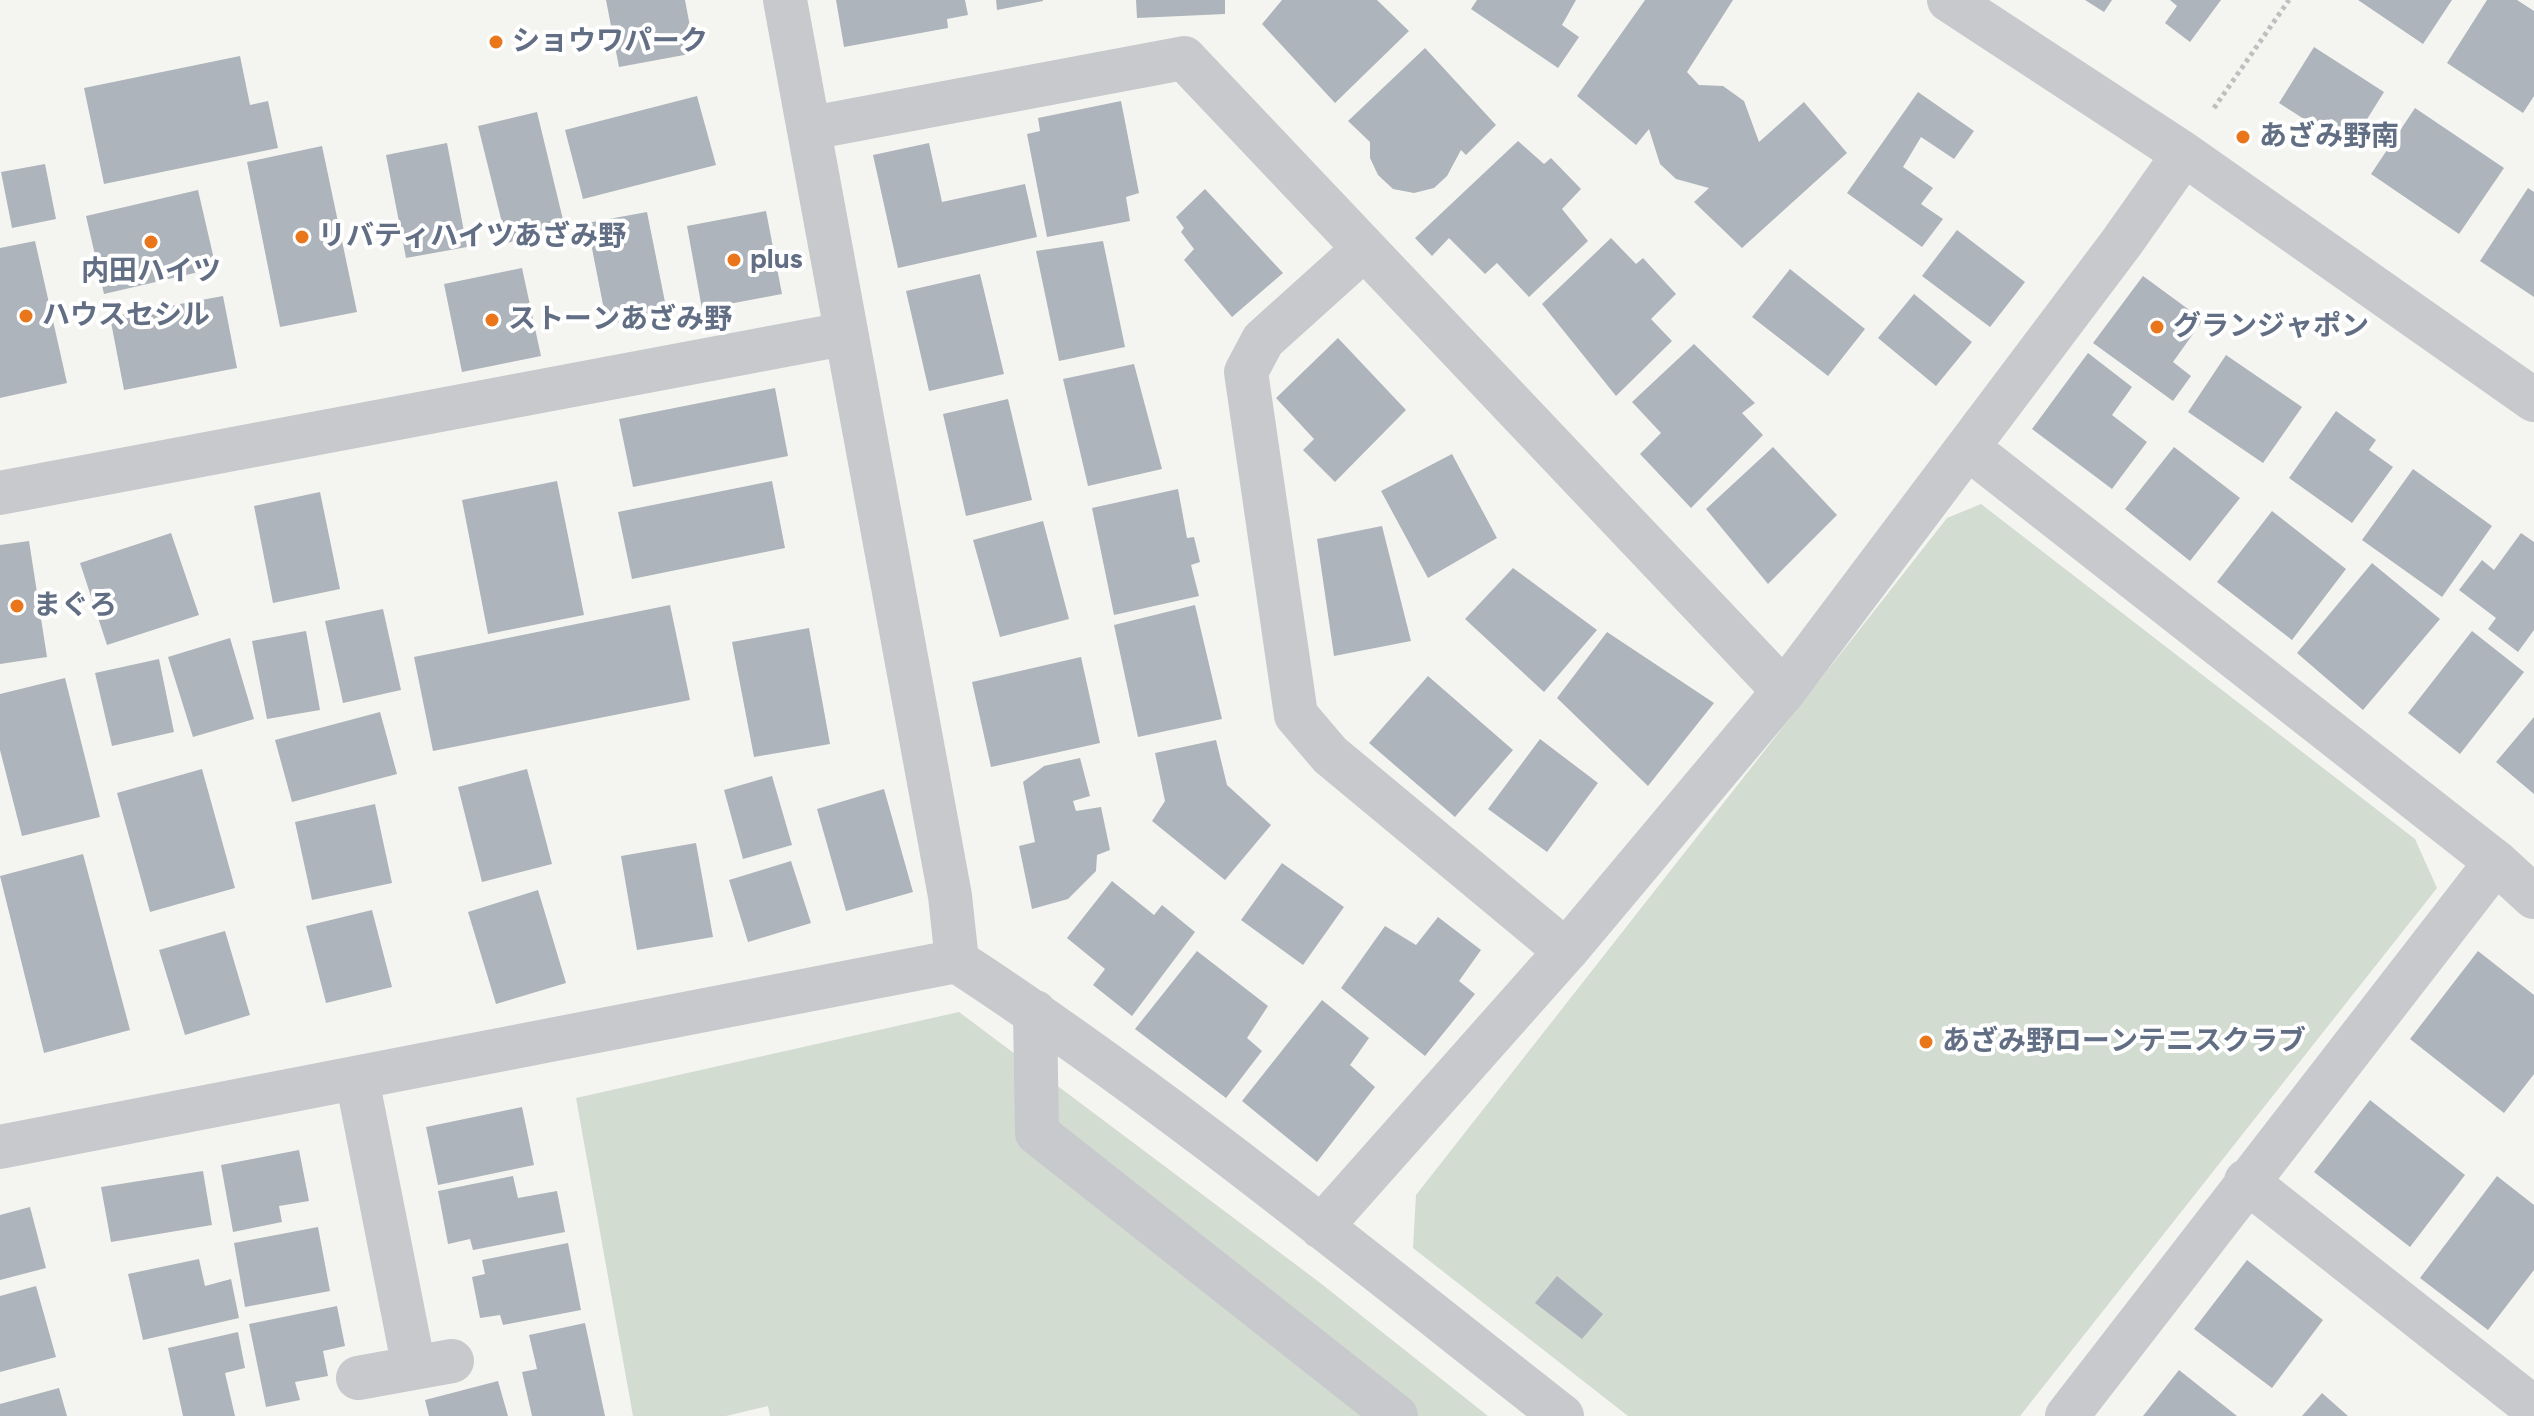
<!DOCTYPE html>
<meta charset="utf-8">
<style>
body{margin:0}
canvas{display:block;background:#f4f5f0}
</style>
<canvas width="2534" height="1416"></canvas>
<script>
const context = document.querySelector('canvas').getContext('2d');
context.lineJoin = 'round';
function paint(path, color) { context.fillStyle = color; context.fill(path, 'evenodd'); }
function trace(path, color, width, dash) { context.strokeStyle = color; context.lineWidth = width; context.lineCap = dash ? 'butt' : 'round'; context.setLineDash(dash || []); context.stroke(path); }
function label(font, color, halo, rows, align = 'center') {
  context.font = font + ' Figtree,"Noto Sans JP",sans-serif'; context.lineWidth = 8; context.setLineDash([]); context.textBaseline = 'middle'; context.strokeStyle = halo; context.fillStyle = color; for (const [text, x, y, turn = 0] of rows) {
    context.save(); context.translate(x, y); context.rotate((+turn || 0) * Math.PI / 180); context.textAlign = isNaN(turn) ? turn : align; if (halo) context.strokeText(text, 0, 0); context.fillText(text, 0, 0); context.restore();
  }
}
const green = new Path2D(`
 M1981,504L2415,839L2437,888L2020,1416H1628L1413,1248L1416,1195L1947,518Z
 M959,1012L1319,1282L1488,1416H770L768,1406L726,1416H633L576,1098Z`);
const building = new Path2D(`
 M606,0H685L695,53L619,67Z
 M836,0H965L968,15L947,19L948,28L844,47Z
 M996,0H1043V1L997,10Z
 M1136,0H1225V14L1137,18Z
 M1282,0H1377L1409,31L1335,103L1262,24Z
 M1477,0H1576L1562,25L1579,37L1558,68L1471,9Z
 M1645,0H1733L1687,72L1699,85L1723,86L1744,101L1759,142L1804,102L1847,153L1742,248L1694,202L1709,188L1676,179L1660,164L1649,129L1636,145L1577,96Z
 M2085,0H2112L2104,12Z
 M2170,0H2221L2190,42L2165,23L2177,6Z
 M2358,0H2452L2423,44Z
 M2487,0H2517L2534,11V96L2523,113L2447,63Z
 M2314,47L2384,92L2349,148L2279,103Z
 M1425,48L1496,125L1466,155L1461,150L1447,176L1434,188L1414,193L1393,189L1378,175L1370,158V142L1348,121Z
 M240,56L250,105L268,101L278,148L104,184L84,88Z
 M1918,92L1974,131L1954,159L1921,137L1903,167L1933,188L1921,204L1943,219L1922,247L1847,193Z
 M697,96L716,165L583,199L565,130Z
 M1121,101L1139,193L1126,197L1130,221L1047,237L1027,134L1040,131L1038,118Z
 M2415,108L2504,168L2459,234L2371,174Z
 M537,112L565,228L507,243L478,126Z
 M1518,141L1544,164L1551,158L1581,189L1562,209L1588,241L1529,297L1497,263L1485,274L1449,238L1432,256L1415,238Z
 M447,143L467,247L406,258L386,155Z
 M929,143L942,202L1025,184L1037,237L898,268L873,155Z
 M322,146L357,312L280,327L247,162Z
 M45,164L56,219L12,228L1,172Z
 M2528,188L2534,192V297L2480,261Z
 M1205,189L1283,273L1232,317L1184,260L1194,249L1181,232L1184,228L1176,217Z
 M198,190L216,268L104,294L86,216Z
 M766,211L782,294L702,309L687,226Z
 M647,212L667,312L607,325L587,223Z
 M1957,230L2025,282L1990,327L1922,276Z
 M1611,238L1636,264L1643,258L1676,294L1651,319L1672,341L1616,396L1542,304Z
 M35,241L67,383L0,398V248Z
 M1103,241L1125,347L1059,361L1036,251Z
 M522,268L541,356L462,372L444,284Z
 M1790,269L1865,329L1828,376L1752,317Z
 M980,274L1004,374L929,391L906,291Z
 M2143,276L2203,320L2173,362L2191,376L2173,401L2093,343Z
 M1914,294L1972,342L1936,386L1878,338Z
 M223,296L237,368L124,390L110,317Z
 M1338,338L1406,410L1335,482L1303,450L1314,439L1276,398Z
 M1694,344L1755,403L1742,413L1763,435L1691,508L1640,454L1661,433L1632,402Z
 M2088,353L2132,387L2112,415L2147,442L2112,489L2032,429Z
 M2226,355L2302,407L2263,463L2188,412Z
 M1134,364L1162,469L1088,486L1063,379Z
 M775,388L788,456L633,487L619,419Z
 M1008,399L1032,500L966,516L943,414Z
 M2336,411L2376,440L2369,450L2393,467L2352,523L2289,478Z
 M1773,447L1837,515L1768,584L1706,509Z
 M2174,447L2240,498L2190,561L2125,509Z
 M1452,454L1497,538L1428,578L1381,491Z
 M2413,469L2492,526L2442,597L2362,540Z
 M557,481L584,615L488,634L462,500Z
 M772,481L785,548L632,579L618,512Z
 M1178,489L1187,538L1194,537L1200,562L1191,565L1199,596L1114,615L1092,508Z
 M320,492L340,589L273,603L254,506Z
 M2272,511L2346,569L2292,640L2217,582Z
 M1043,521L1069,619L1000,637L973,540Z
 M1382,526L1411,641L1334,656L1317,539Z
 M171,533L199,615L107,645L80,563Z
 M2521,533L2534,542V630L2518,652L2488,629L2496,618L2459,590L2482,560L2494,570Z
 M29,541L47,657L0,664V545Z
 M2372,563L2440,619L2363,710L2297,653Z
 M1513,568L1597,630L1544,692L1465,619Z
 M670,605L690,700L433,751L414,657Z
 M1195,605L1222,719L1138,737L1114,625Z
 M383,609L401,690L343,703L325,621Z
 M809,628L830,744L754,757L732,642Z
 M306,631L320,710L267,719L252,641Z
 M2472,631L2524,672L2460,754L2408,713Z
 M1607,632L1714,703L1648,786L1557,698Z
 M230,638L254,719L193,737L168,657Z
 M1081,657L1100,743L991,767L972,682Z
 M159,659L174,732L112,746L95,673Z
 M1428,676L1513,750L1455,817L1369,743Z
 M65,678L100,817L22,836L0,750V694Z
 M380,712L397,774L292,802L275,740Z
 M2534,717V794L2496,762Z
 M1540,739L1598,783L1547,852L1488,809Z
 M1216,740L1227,785L1271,825L1225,880L1152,821L1165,801L1155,753Z
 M1080,758L1090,796L1073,801L1076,811L1101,807L1110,850L1097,855L1096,871L1068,899L1032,909L1019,846L1035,842L1023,782L1044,766Z
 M202,769L235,888L150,912L117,793Z
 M527,769L552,864L482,882L458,787Z
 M772,776L792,845L743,859L724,790Z
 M884,789L913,892L846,911L817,809Z
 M375,804L392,883L312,900L295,822Z
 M696,843L713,937L637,950L621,856Z
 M83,854L130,1030L44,1053L0,876Z
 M791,861L811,923L748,942L729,880Z
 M1282,863L1344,907L1303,965L1241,920Z
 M1112,881L1154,915L1162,905L1195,932L1132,1016L1093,985L1105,969L1067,938Z
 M538,890L566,983L496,1004L468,912Z
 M372,910L392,987L326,1003L306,926Z
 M1438,917L1481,950L1459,981L1475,994L1425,1056L1341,988L1385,926L1416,945Z
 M225,931L250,1015L185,1035L159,950Z
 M1197,951L1268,1006L1247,1038L1262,1051L1226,1098L1135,1029Z
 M2478,951L2534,995V1074L2504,1113L2410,1039Z
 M1322,1000L1369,1038L1350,1065L1375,1087L1317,1162L1242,1101Z
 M2370,1100L2465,1175L2410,1247L2314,1172Z
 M522,1107L534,1165L438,1185L426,1127Z
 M299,1150L309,1201L279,1206L282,1222L233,1232L221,1165Z
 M203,1171L212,1225L111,1242L101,1187Z
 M513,1176L518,1198L557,1191L565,1232L473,1250L470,1239L448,1244L438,1191Z
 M2497,1176L2534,1205V1270L2488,1330L2420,1278Z
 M30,1207L46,1268L0,1280V1215Z
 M318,1227L330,1291L245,1307L234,1243Z
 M568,1243L581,1310L503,1325L500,1315L480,1318L472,1277L485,1274L482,1260Z
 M199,1259L205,1286L231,1279L239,1318L143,1340L128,1274Z
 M2247,1260L2323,1320L2272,1388L2194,1329Z
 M1557,1276L1603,1314L1582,1339L1535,1303Z
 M36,1286L56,1357L0,1372V1296Z
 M337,1306L345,1346L323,1351L328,1376L295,1382L300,1400L266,1407L249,1324Z
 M585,1323L605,1416H532L522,1372L537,1369L529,1335Z
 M238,1332L245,1368L225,1373L235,1416H183L168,1348Z
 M2179,1370L2237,1416H2143Z
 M498,1381L508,1416H429L425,1400Z
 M59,1388L67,1416H0V1404Z
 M2322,1393L2348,1416H2302Z`);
const path = new Path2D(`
 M2214,108L2289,0`);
const minor = new Path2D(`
 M785,0L950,896L957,961
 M1949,0L2184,154L2534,400
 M811,128L1184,58L1784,691
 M1364,249L1263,340L1246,372L1296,715L1330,755L1566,951
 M1968,448L2496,862L2534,897
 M0,493L844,334
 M1035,1012L1037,1133L1396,1416
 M357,1079L414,1368
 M0,1147L957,961C1168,1099 1364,1261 1562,1416
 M2246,1181L2534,1408
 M1321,1227L1566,951L1784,691L2122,242L2184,154
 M358,1378L452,1361
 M2067,1416L2496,862`);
const markers = [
 [496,42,8,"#ea761c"],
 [2243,137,8,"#ea761c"],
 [302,237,8,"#ea761c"],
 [151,242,8,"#ea761c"],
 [734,260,8,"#ea761c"],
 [26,316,8,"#ea761c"],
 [492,320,8,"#ea761c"],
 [2157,327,8,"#ea761c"],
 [17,606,8,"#ea761c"],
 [1926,1042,8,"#ea761c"]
];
const poiNames = [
 ["ショウワパーク",512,42],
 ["あざみ野南",2259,137],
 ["リバティハイツあざみ野",318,237],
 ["plus",750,260],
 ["内田ハイツ",151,272,"center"],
 ["ハウスセシル",42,316],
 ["ストーンあざみ野",508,320],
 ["グランジャポン",2173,327],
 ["まぐろ",33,606],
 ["あざみ野ローンテニスクラブ",1942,1042]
];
paint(green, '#d3dcd1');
paint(building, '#aeb4bb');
trace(path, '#bebfc1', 5, [4, 4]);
trace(minor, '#c7c9cd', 44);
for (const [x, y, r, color] of markers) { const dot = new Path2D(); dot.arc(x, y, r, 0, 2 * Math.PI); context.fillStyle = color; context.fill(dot); trace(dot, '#fff', 3); }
label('bold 28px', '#626e83', '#fff', poiNames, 'left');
</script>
